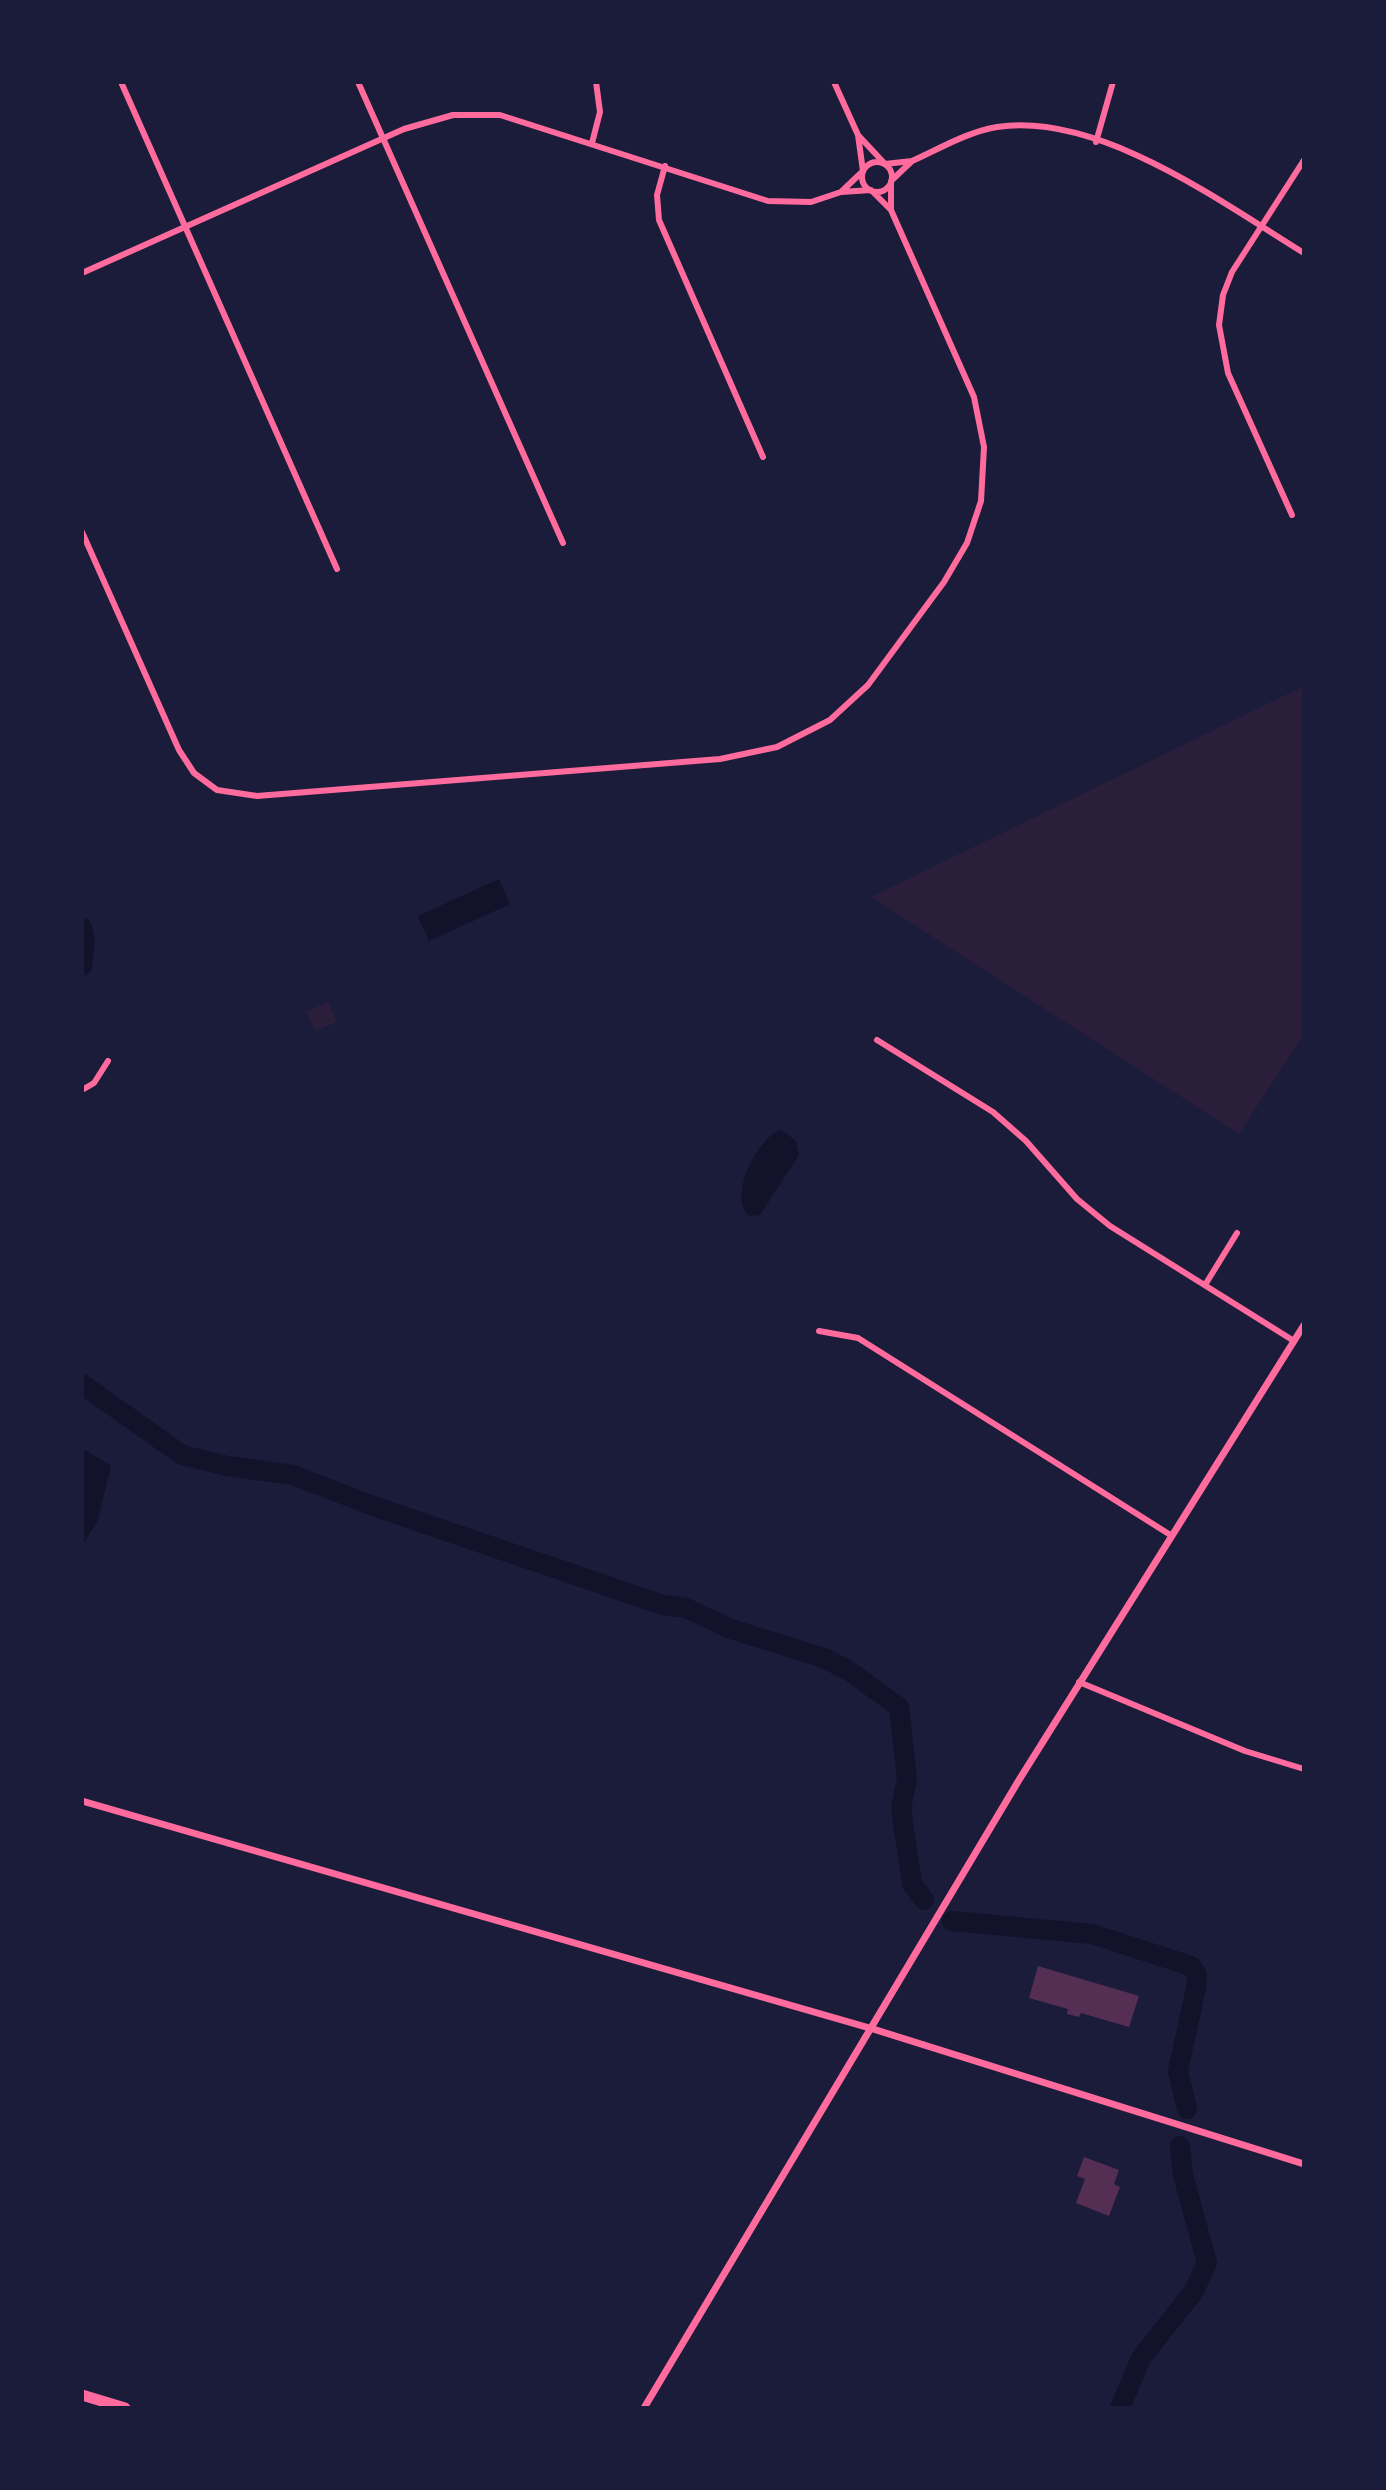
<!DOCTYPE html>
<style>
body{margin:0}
#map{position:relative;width:1386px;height:2490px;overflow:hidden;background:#1b1b3a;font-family:"Exo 2",sans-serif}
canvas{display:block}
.frame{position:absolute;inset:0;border:84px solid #1b1b3a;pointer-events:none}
</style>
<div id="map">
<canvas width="1386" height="2490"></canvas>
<div class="frame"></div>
</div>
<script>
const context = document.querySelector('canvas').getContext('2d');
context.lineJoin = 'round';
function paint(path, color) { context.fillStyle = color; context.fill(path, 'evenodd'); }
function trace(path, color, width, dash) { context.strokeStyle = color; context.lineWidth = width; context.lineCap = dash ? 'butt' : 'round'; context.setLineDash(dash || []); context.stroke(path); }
const green = new Path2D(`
 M1304,686V1034L1239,1134L871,897Z
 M328,1002L337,1022L315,1031L306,1012Z`);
const water = new Path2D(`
 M499,879L510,904L429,941L418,916Z
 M781,1130L796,1141L799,1155L760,1215L749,1216C727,1194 760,1135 781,1130Z
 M82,1448L111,1466L98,1520L82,1546Z`);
const river = new Path2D(`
 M82,928L85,940L82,966
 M82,1384L182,1455L227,1466L293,1475L376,1507L663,1605L686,1608L731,1629L824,1658L848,1670L899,1707L907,1779L901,1808L912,1884L924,1900
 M952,1921L1092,1934L1191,1966L1197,1975L1196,1988L1178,2071L1187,2109
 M1120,2408L1141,2358L1194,2291L1207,2263L1183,2175L1180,2146`);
const building = new Path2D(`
 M1038,1966L1139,1996L1129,2027L1081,2013L1079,2017L1067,2014L1068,2009L1029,1998Z
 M1084,2157L1119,2170L1114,2184L1120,2187L1109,2216L1076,2203L1085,2179L1077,2176Z`);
const minor = new Path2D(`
 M121,82L337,569
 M358,82L563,543
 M834,82L858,135
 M858,135L885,164L912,161L891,181V210L871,190L841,192L863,171Z
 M1096,142L1113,82
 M592,143L600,112L596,82
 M912,161C939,149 967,132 997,127C1099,112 1221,202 1304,253
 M862 177a15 15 0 1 1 30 0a15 15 0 1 1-30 0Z
 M665,166L657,195L659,220L763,457
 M82,273L404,129L453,115H500L768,201L811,202L841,192
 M1292,515L1228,373L1219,325L1223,295L1232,272L1304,160
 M82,532L179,750L194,773L217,790L257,796L720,759L777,747L830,720L868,685L944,582L967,543L981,501L984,447L974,397L891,210
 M877,1040L993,1112L1026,1141L1077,1199L1110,1226L1294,1341
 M82,1090L94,1083L108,1061
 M1205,1285L1237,1233
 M819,1331L858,1338L1172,1536
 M1079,1682L1245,1751L1304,1769`);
const tertiary = new Path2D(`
 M82,1801L873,2029L1304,2164
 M644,2408L1019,1780L1304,1325`);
const motorway = new Path2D(`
 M82,2395L125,2408`);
paint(green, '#2a1e3b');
paint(water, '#12122b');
trace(river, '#12122b', 20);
paint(building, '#542f53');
trace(minor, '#ff6b9d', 6);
trace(tertiary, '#ff6b9d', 7);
trace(motorway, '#ff6b9d', 11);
</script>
